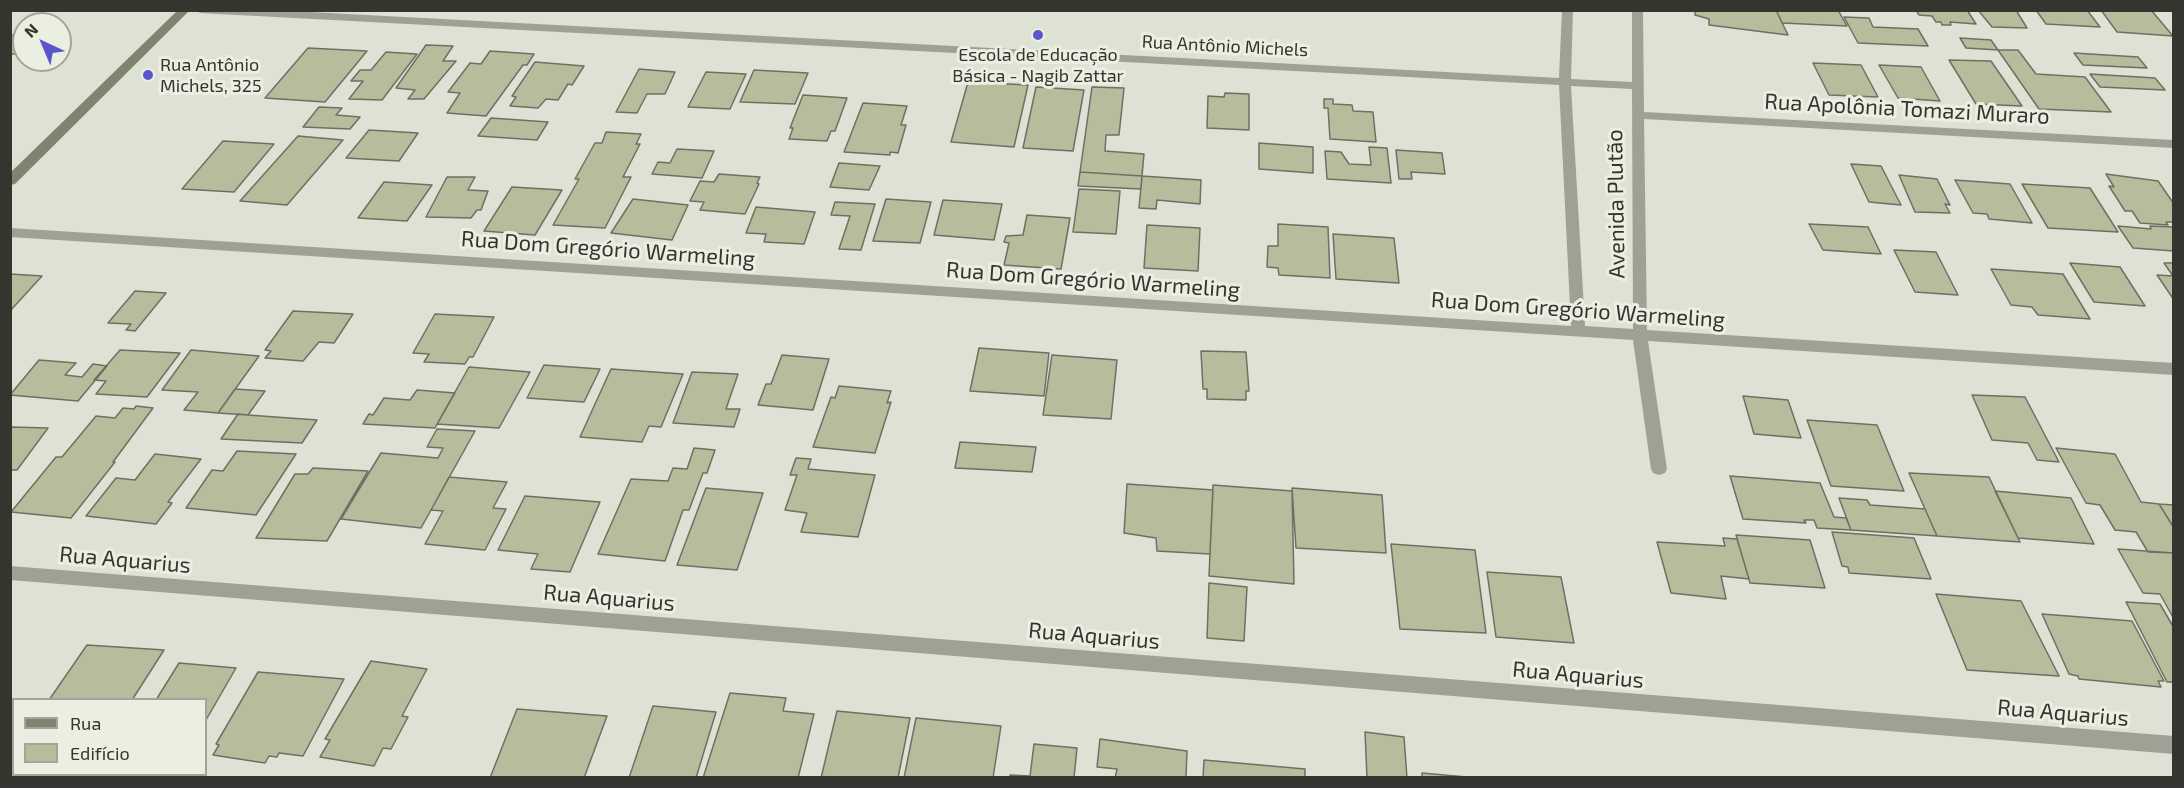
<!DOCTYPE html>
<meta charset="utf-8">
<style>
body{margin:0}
#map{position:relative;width:2184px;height:788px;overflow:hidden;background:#dee2d4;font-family:"Exo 2",sans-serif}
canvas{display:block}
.frame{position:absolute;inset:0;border:12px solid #33352f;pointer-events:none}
.legend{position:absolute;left:12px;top:698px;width:195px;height:78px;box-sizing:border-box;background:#ebefe1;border:2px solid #a1a59a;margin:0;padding:8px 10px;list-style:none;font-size:18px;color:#33352f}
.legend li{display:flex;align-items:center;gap:12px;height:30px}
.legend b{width:30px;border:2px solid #a1a59a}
.north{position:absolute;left:12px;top:12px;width:60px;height:60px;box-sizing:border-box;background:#ebefe1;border:2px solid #a1a59a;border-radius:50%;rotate:316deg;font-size:16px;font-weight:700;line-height:24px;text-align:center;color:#33352f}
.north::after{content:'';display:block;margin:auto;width:21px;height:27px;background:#5b55cd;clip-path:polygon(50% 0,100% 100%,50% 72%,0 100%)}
</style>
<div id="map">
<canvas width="2184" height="788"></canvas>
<div class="frame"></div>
<ul class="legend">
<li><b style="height:8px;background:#7f8470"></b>Rua</li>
<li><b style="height:16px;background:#b5bd9d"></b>Edifício</li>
</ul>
<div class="north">N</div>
</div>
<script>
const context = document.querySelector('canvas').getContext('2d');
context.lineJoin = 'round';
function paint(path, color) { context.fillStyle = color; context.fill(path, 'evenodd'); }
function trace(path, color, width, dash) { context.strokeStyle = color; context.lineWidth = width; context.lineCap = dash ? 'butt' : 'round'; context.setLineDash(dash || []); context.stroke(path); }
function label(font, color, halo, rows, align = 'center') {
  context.font = font + ' "Exo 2",sans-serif'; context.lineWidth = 6; context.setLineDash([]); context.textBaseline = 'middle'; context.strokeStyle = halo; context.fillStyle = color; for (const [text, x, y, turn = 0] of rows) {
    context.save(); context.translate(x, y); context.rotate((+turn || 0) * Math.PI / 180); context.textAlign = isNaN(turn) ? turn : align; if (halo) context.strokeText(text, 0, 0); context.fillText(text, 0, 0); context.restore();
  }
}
const building = new Path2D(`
 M1695,10H1776L1788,35L1709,25V19L1695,15Z
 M1776,10H1838L1847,26L1782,23Z
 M1916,10H1967L1976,24L1950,22L1951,25H1942L1941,22H1936L1932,16L1919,15Z
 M1978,10H2016L2027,28L1992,27Z
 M2036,10H2087L2100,27L2046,24Z
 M2101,10H2151L2173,36L2117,32Z
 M1844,17L1869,18L1873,27L1918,29L1928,46L1858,43Z
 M14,34H24V54H10V38Z
 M1960,38L1991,40L1998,50L1966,48Z
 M426,45L453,46L443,61H456L424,99H408L415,90L396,88Z
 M308,48L367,51L325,102L265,98Z
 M1998,50H2018L2036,74L2085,77L2111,112L2039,109Z
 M490,51L534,54L527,65H523L486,116L447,113L460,93L448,92L470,63L481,64Z
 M386,52L417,54L382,100L349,99L363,81H351L360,70H371Z
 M2074,53L2138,57L2147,68L2083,65Z
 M1949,60L1991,61L2022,106L1976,104Z
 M535,62L584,66L572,85L568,84L558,100L546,99L538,108L510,106L516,97L512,96Z
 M1813,63L1861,65L1878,97L1829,95Z
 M1879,65L1921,67L1940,101L1898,98Z
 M639,69L675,72L665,94H647L637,113L616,112Z
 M754,70L808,73L795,104L740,102Z
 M706,72L746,74L730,109L688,107Z
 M2090,74L2155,78L2165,90L2100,87Z
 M968,82L1028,85L1014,147L951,142Z
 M1036,87L1084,90L1073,151L1023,148Z
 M1092,87L1124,88L1119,135H1106L1105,151L1144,154L1142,176L1080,172Z
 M1225,93L1249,94V130L1207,128L1208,96L1224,97Z
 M803,95L847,98L835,131H831L827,141L789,139L793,128H790Z
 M1324,99H1333V104L1352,105L1353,111L1373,112L1376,142L1330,139L1328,108H1324Z
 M863,103L907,106L901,125H906L898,153L890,152V155L844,152Z
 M319,107L342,108L336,115L360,117L350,129L303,127Z
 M491,118L548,122L537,140L478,136Z
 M369,130L418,133L399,161L346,158Z
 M606,132L641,134L636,144H640L623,177H631L605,228L553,225L579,179H575L595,143H602Z
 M298,136L343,140L287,205L240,201Z
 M223,141L274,144L234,192L182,189Z
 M1259,143L1313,147V173L1259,169Z
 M1369,147L1387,148L1391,183L1327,179L1325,151L1341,152L1349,164L1371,165Z
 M677,149L714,151L702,178L652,174L658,162L670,163Z
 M1396,150L1442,153L1445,174L1411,172L1412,179H1399Z
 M839,163L880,166L869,190L830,187Z
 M1851,164L1881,166L1901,205L1869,202Z
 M1080,172L1142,176L1141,189L1078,186Z
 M719,174L760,177L757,183L759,184L745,214L700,210L704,202L690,201L700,181L714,182Z
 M2106,174L2158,181L2174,204V222H2166L2168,225L2140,223L2132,211H2125L2109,186L2114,187Z
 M1899,175L1937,179L1950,205L1945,204L1950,213L1915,212Z
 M1142,176L1201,180L1200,204L1157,200L1156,209L1139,208Z
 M447,177H475L468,190L488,191L481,210H477L471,218L426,217Z
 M1955,180L2010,184L2032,223L1989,219L1987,214L1973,213Z
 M384,182L432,185L407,221L358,218Z
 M2022,184L2090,188L2118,232L2048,228Z
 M512,187L562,190L535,235L484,231Z
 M1079,189L1120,191L1116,234L1073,232Z
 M633,199L688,205L672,240L611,233Z
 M886,199L931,202L920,243L873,241Z
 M943,200L1002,204L994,240L934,235Z
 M835,202L875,204L861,250L839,249L850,216L831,215Z
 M756,207L815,212L804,244L764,242L766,234L746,233Z
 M1027,215L1070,218L1061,269L1004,265L1009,243L1004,242L1006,236L1023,235Z
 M1278,224L1328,227L1330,278L1279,275L1278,268L1267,267L1268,246H1278Z
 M1809,224L1868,227L1881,254L1823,250Z
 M1147,225L1200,228L1198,271L1144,268Z
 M2118,226L2151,229L2150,226L2174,227V251L2133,248Z
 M1333,234L1394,238L1399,283L1336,279Z
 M1894,250L1936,252L1958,295L1915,292Z
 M2070,263L2120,267L2145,306L2094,302Z
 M2164,263H2174V300L2157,275L2173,276Z
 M1991,269L2063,274L2090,319L2038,315L2032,307L2011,305Z
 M10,274L42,276L10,311Z
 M135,291L166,293L135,331L126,330L131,324L108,323Z
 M293,311L353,314L334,343L319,342L303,361L265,358L271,351L265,350Z
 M435,314L494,317L473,357H469L465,364L424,362L429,354L413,353Z
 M979,348L1049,353L1044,396L970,391Z
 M120,350L180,353L147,397L96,394L106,381L94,380Z
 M191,350L259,356L218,413L184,410L198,392L162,390Z
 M1201,351L1246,352L1249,391H1246V400L1207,399V389H1203Z
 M782,355L829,359L813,410L758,405L766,384H771Z
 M1052,355L1117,360L1111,419L1043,415Z
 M39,360L76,363L65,375L82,377L93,364L107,366L78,401L10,395Z
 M544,365L600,369L584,402L527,398Z
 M469,367L530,372L499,428L437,424Z
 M611,369L683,374L661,427L649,426L642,442L580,437Z
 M692,372L738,374L726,409H740L734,427L673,423Z
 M839,386L891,391L887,403L891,402L875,453L813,447L831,397L835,398Z
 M235,389L265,391L248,415L218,413Z
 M417,390L455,393L435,428L363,424L369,414L373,415L384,398L410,400Z
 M1972,395L2025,397L2059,462L2037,460L2028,443L1992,440Z
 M1743,396L1788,400L1801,438L1754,434Z
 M136,406L153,408L113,462H115L71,518L11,512L56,457H62L96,416L115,418L123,408L134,409Z
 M238,414L248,415L317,420L302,443L221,439Z
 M1807,420L1877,425L1904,491L1831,486Z
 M10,427L48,428L17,470H10Z
 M437,429L475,431L421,528L341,519L381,453L438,458L443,448L427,447Z
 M960,442L1036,447L1032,472L955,468Z
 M694,448L715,450L707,473H703L689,510H683L665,561L598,554L631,479L668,481L673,468L687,469Z
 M2056,448L2115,454L2141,502L2159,504L2174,528V553L2148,552L2136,532L2115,530L2100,505L2086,503Z
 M237,451L296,454L256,515L186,508L212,470L223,471Z
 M155,454L201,459L168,502L172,503L156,524L86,516L116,478L135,480Z
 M796,458L811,459L808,469L875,475L858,537L801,532L807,513L785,510L797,475H790Z
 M313,468L368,471L327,541L256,538L295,474H308Z
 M1909,473L1989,477L2020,542L1937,536Z
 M1730,476L1820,483L1834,517L1846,518L1851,530L1817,528L1814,520H1804L1806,523L1743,519Z
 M449,477L507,482L493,508L506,509L485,550L425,544L443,511L431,510Z
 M1127,484L1213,490L1210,554L1157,551L1156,538L1124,533Z
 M1213,485L1292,491L1294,584L1209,576Z
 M706,488L763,493L737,570L677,565Z
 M1292,488L1382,495L1386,553L1296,548Z
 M1995,491L2071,498L2094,544L2018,538Z
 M525,496L600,502L570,572L531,569L538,554L498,550Z
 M1839,498L1867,500L1870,505L1925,509L1937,536L1851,530Z
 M2159,504L2174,505V528Z
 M1832,532L1914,538L1931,579L1849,573L1848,567L1842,566Z
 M1736,535L1810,540L1825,588L1750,583Z
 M1723,538L1737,539L1749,579L1721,576L1726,599L1671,593L1657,542L1725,546Z
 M1391,544L1475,550L1486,633L1400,629Z
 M2118,549L2174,553V619L2160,594L2143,593Z
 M1487,572L1561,577L1574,643L1496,637Z
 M1209,583L1247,587L1244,641L1207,638Z
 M1936,594L2021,601L2059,676L1967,670Z
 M2126,602L2160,604L2174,628V682H2167Z
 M2042,614L2132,621L2164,681H2158L2161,687L2079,679L2078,676L2069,674Z
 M87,645L164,650L132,700H49Z
 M371,661L427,669L402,716L408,717L391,749L383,748L374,766L320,757L330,740L325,739Z
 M179,663L236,668L206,720V700H156Z
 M258,672L344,679L303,756L279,753L277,757L269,756L265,763L213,755L219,745L216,744Z
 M730,693L786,698L783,711L814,714L798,778H703Z
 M653,706L716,712L696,778H629Z
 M517,709L607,716L584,778H490Z
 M837,711L910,718L898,778H821Z
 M916,718L1001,726L993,778H904Z
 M1365,732L1404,737L1407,778H1367Z
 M1100,739L1187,751L1186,777L1115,778L1117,769L1097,767Z
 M1034,744L1077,748L1074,778H1010V775L1030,776Z
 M1204,760L1305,769V778H1203Z
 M1422,773L1478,778H1422Z
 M110,774H173L172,778H108Z`);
const street = new Path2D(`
 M195,10H272L1559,78L1562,10H1573L1571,79L1632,82V10H1643L1644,112L2174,140V148L1644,119L1647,330L2174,363V375L1648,341L1667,469L1665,473L1659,475L1653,473L1651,469L1633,340L10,237V228L1571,326L1559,85L200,13ZM1571,86L1632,89L1633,329L1585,326Z
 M10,566L2174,736V754L10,580Z`);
const secondary = new Path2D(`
 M178,10H190L15,184L10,185V173Z`);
const markers = [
 [1038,35,6,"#5b55cd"],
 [148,75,6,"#5b55cd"]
];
const farStreetnames = [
 ["Rua Antônio Michels",1225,46,3]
];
const farPoinames = [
 ["Escola de Educação",1038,55],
 ["Básica - Nagib Zattar",1038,76],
 ["Rua Antônio",160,65,"left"],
 ["Michels, 325",160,86,"left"]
];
const streetNames = [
 ["Rua Apolônia Tomazi Muraro",1907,109,3],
 ["Avenida Plutão",1616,204,-91],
 ["Rua Dom Gregório Warmeling",608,249,4],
 ["Rua Dom Gregório Warmeling",1093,280,4],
 ["Rua Dom Gregório Warmeling",1578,310,4],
 ["Rua Aquarius",125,560,5],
 ["Rua Aquarius",609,598,5],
 ["Rua Aquarius",1094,636,5],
 ["Rua Aquarius",1578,675,5],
 ["Rua Aquarius",2063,713,5]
];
paint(building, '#b5bd9d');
trace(building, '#6d7063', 1.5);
paint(street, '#9ea294');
paint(secondary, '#7f8470');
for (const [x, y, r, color] of markers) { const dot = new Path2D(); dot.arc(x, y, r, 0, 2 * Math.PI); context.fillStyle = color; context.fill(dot); trace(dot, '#ebefe1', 2); }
label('18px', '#33352f', '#ebefe1', farStreetnames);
label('18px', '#33352f', '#ebefe1', farPoinames);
label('22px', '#33352f', '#ebefe1', streetNames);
</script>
